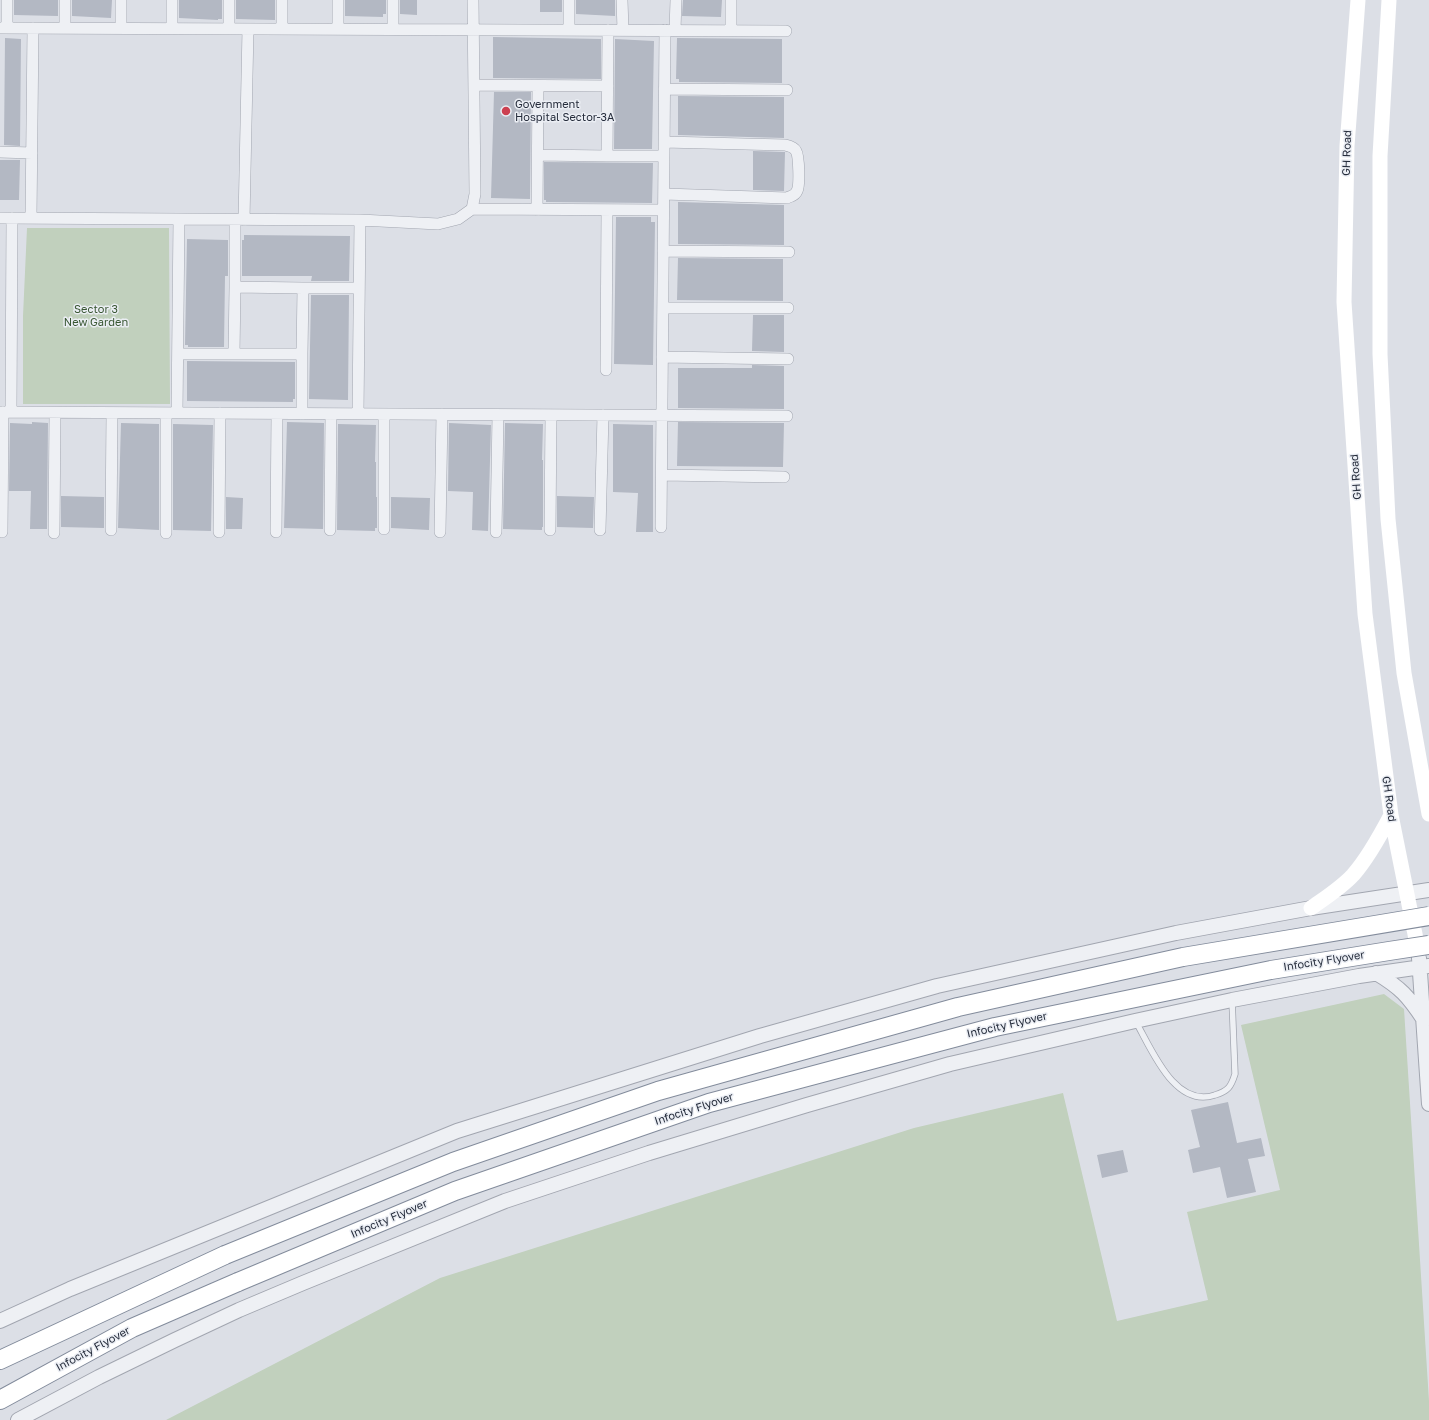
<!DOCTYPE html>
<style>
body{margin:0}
canvas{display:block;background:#dcdfe6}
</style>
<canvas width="1429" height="1420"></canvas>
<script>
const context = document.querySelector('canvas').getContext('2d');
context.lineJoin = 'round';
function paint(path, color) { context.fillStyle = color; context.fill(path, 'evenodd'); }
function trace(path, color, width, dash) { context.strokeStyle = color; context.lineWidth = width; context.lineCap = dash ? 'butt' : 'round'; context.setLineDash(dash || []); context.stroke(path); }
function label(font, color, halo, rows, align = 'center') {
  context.font = font + ' "Golos Text",sans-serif'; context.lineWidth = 3; context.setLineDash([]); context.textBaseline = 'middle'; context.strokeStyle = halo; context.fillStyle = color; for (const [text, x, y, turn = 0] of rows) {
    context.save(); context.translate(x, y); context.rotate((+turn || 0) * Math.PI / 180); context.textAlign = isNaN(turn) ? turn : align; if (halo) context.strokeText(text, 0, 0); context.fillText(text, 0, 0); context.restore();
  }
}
const green = new Path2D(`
 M27,228H169L170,404H23V316Z
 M1384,994L1404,1009L1429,1401V1420H166L440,1278L914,1128L1063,1093L1117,1321L1208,1300L1187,1212L1280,1190L1241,1025Z`);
const building = new Path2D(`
 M14,0H58V16L14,15Z
 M72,0H112L111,18L72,16Z
 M179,0H222V19H218V20L179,18Z
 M236,0H275V20L236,19Z
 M345,0H386V14H383V17L345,16Z
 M400,0H417V15L400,14Z
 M540,0H562V12H540Z
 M576,0H615V16L576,14Z
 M683,0H722L721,17L682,16Z
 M493,37L601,39V79L493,78Z
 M5,38L21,39L20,146L4,145Z
 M677,38L782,39V83L679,82V79H676Z
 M615,39L654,41L652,149H614Z
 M494,92H531L530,199L491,198Z
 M678,96L784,97V138L678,135Z
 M753,151L785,152L784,191L753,190Z
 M0,160H20L19,200H0Z
 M544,162L653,163L652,203L546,202V200H544Z
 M678,202L784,205V245L678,244Z
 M616,217H651V222H655L653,365L614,364Z
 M244,235L350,236L349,281H311L312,276H242V240H244Z
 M187,239L228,240V276H225L224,347H188V345H185Z
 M678,258L783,259V301L677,300Z
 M311,295H349L348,400L309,399Z
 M753,315H784V352L752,351Z
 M187,361L295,362V399H293V402L187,401Z
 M752,365L784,366V409L678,408V368H752Z
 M32,422L48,423L47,529H30L31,491H9L10,423L32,424Z
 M287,422L324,423L323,529L284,528Z
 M678,422L784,423L783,467L677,466Z
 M121,423L159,424V530L118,528Z
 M449,423L491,425L488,531L472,530L473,492L448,491Z
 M505,423L543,424L542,460H543V527H542V530L503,529Z
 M173,424L213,425L211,531L173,530Z
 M338,424L376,425L375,462H376V497H377V528H375V531L337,530Z
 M613,424L653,425V532H636L638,493L613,492Z
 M61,496L104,497V528L61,527Z
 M557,496L594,497L593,528L557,527Z
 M226,497L243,498L242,529H226Z
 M391,497L430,498L429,530L391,528Z
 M1228,1102L1237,1143L1261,1138L1265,1156L1248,1159L1256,1192L1227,1198L1220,1167L1193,1173L1188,1150L1200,1147L1191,1110Z
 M1123,1150L1128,1172L1102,1178L1097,1155Z`);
const service = new Path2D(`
 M1136,1022C1152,1050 1175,1109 1215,1095C1228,1091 1231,1087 1235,1074L1232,1000`);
const minor = new Path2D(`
 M229,0V29
 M393,0V29
 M622,0L623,30
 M731,0V30
 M0,28L786,31
 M7,28V0
 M65,28V0
 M121,28V0
 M172,28V0
 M282,29V0
 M338,29V0
 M569,30V0
 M608,30L607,156H664
 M675,30L676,0
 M474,85L608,86
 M664,89L787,90
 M0,152L32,153
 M538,155L607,156
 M664,194L787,198C791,196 795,196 797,191C800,185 799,156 796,151C794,147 789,146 785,145L664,142
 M472,209L663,210
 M537,210L538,86
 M0,218L360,220L438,224L458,219L472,209L475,194L473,0
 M31,218L33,28
 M235,220V287L303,288
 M244,220L248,29
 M663,251L789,252
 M663,308H788
 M178,354H302V414
 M234,354L235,287
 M302,354L303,288H359
 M662,357L788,359
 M606,370L607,210
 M0,412L787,416
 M11,412L12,218
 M177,413L179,219
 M358,414L360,220
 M662,475L784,477
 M661,527L665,30
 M384,529V414
 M111,530L112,413
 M330,530L331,414
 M550,530L551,415
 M600,530L603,415
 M2,532L3,412
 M219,532L220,413
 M276,532L277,414
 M440,532L442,414
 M496,532L498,415
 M54,533L55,413
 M166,533V413`);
const tertiary = new Path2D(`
 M1419,958L1429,1104
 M1376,973C1401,988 1408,996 1424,1020
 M0,1321L70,1289L457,1131L760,1036L937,986L1176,933L1311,908L1429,890
 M18,1420L99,1377L175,1340L239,1310L303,1283L505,1201L649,1153L807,1105L950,1064L1135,1021L1232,1000L1359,976L1429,966`);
const secondary = new Path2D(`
 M1358,0L1347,146L1344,302L1365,614L1391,815L1418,949
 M1389,0L1380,156V354L1388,519L1404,673L1429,814
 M1311,908C1325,898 1341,888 1353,875C1368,858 1380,836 1391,815`);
const trunk = new Path2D(`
 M0,1360L225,1255
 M0,1400L132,1328L238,1282`);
const trunkBridge = new Path2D(`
 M225,1255L453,1162L658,1091L958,1007L1183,957L1429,916
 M238,1282L455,1191L709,1103L995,1027L1271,970L1389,951L1429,945`);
const markers = [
 [506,111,5,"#cc4050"]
];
const poiNames = [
 ["Government",515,105],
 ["Hospital Sector-3A",515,118]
];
const streetNames = [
 ["GH Road",1347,153,-88],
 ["GH Road",1356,477,-94],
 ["GH Road",1389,799,82],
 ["Infocity Flyover",1324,961,-9],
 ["Infocity Flyover",1007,1025,-13],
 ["Infocity Flyover",694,1109,-18],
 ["Infocity Flyover",389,1219,-23],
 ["Infocity Flyover",93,1349,-28]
];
const parkNames = [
 ["Sector 3",96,310],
 ["New Garden",96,323]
];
paint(green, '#c1d0bd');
paint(building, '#b3b8c3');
trace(service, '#a2a6b0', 7);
trace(minor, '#a2a6b0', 12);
trace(tertiary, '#a2a6b0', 16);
trace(trunk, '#838c9c', 20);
trace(service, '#eef0f4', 5.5);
trace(minor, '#eef0f4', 11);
trace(tertiary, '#eef0f4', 14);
trace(secondary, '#fff', 15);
trace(trunk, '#fff', 18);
trace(trunkBridge, '#838c9c', 20, []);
trace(trunkBridge, '#fff', 18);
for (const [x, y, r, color] of markers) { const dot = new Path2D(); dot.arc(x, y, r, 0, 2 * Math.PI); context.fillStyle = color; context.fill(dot); trace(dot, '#ebeef4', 1.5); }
label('11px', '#262d3c', '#ebeef4', poiNames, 'left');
label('11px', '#262d3c', '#ebeef4', streetNames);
label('11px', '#395733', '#ebeef4', parkNames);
</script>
